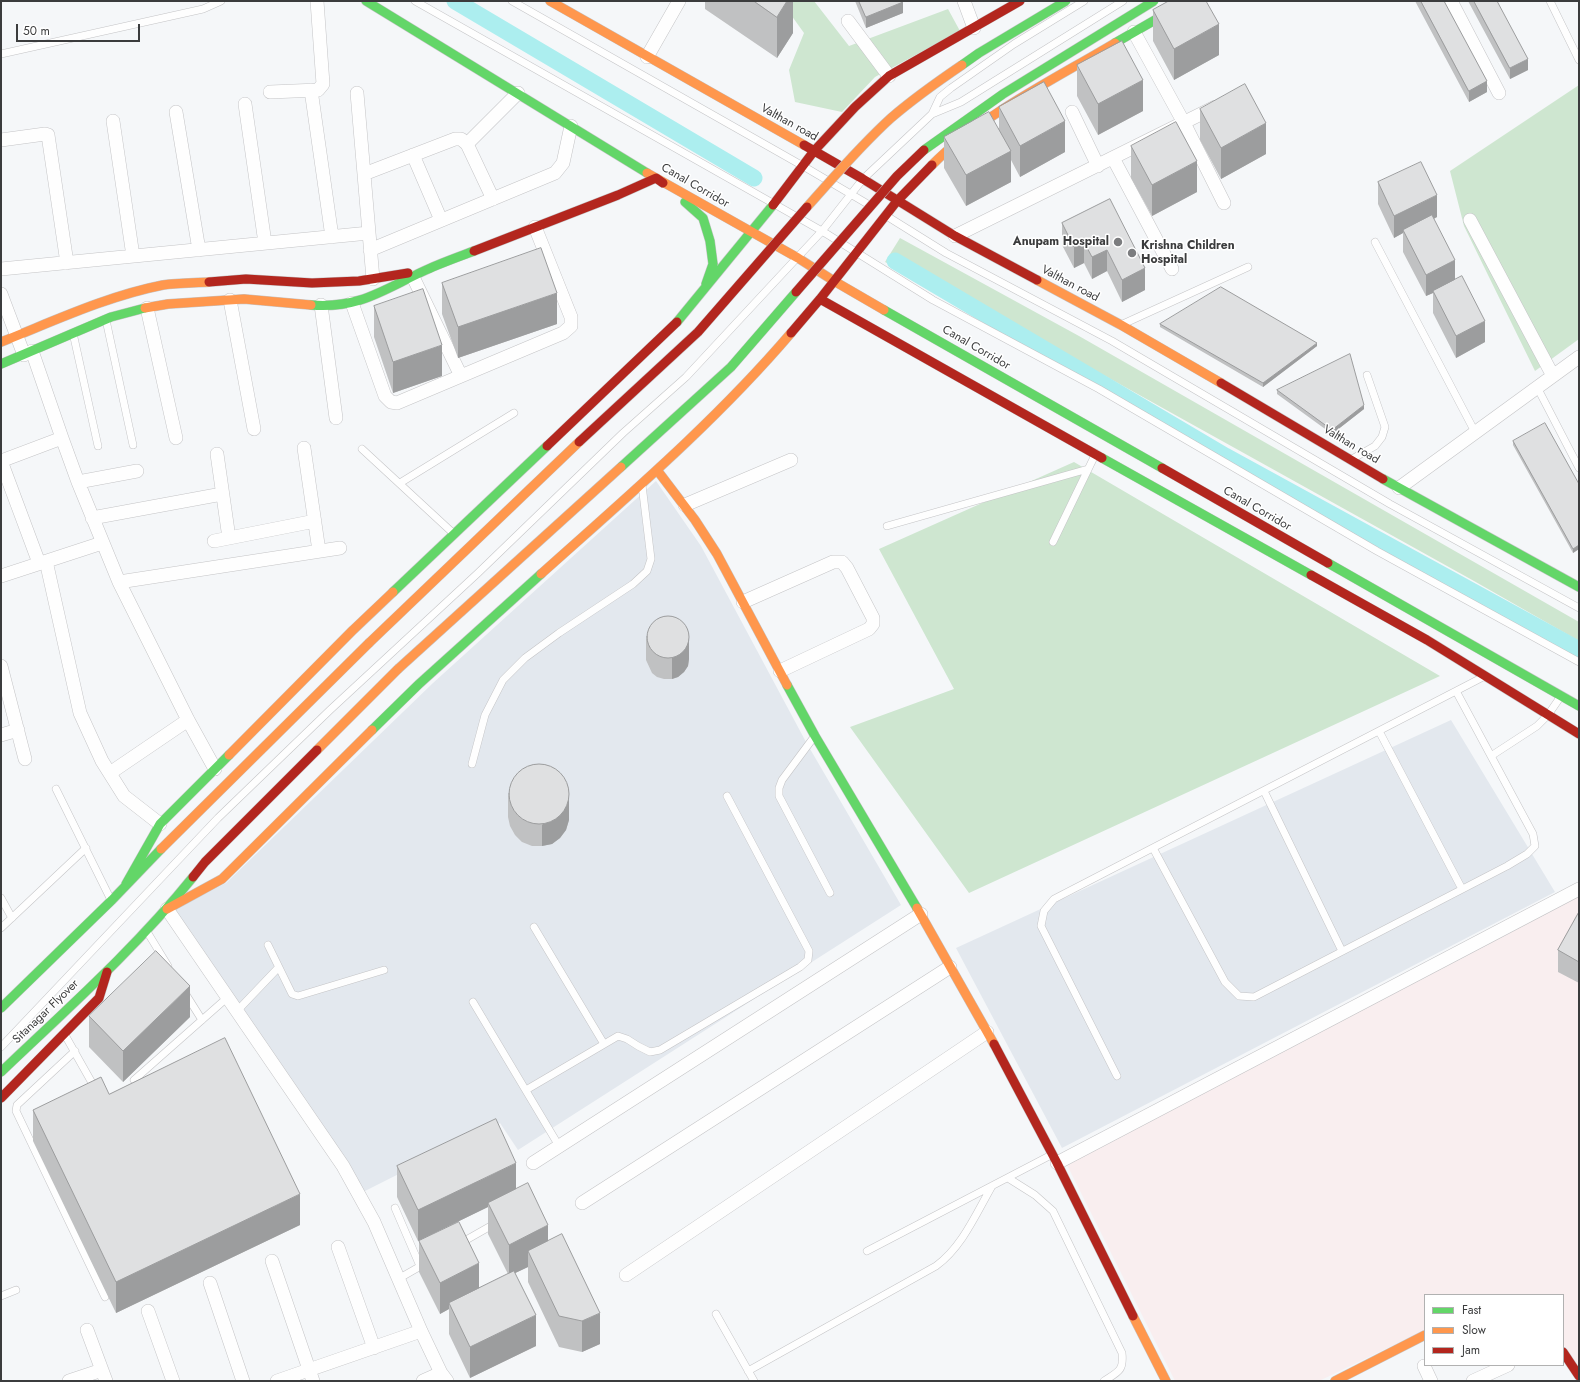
<!DOCTYPE html>
<style>
body{margin:0}
#map{position:relative;width:1580px;height:1382px;overflow:hidden;background:#f5f7f9;font-family:Jost,sans-serif}
canvas{display:block}
.frame{position:absolute;inset:0;border:2px solid #3b3c3d;pointer-events:none}
.legend{position:absolute;left:1424px;top:1294px;width:140px;height:72px;box-sizing:border-box;background:#fff;border:1px solid #b1b1b1;margin:0;padding:5px 7px;list-style:none;font-size:12px;color:#3b3c3d}
.legend li{display:flex;align-items:center;gap:8px;height:20px}
.legend b{width:20px;border:1px solid #b1b1b1}
.scale{position:absolute;left:16px;top:24px;width:124px;height:18px;box-sizing:border-box;border:2px solid #3b3c3d;border-top:0;padding-left:5px;font-size:12px;line-height:14px;white-space:nowrap;color:#3b3c3d;-webkit-text-stroke:3px #fff;paint-order:stroke}
</style>
<div id="map">
<canvas width="1580" height="1382"></canvas>
<div class="frame"></div>
<ul class="legend">
<li><b style="height:5px;background:#63d668"></b>Fast</li>
<li><b style="height:5px;background:#ff974d"></b>Slow</li>
<li><b style="height:5px;background:#b3261e"></b>Jam</li>
</ul>
<div class="scale">50 m</div>
</div>
<script>
const context = document.querySelector('canvas').getContext('2d');
context.lineJoin = 'round';
function paint(path, color) { context.fillStyle = color; context.fill(path, 'evenodd'); }
function trace(path, color, width, dash) { context.strokeStyle = color; context.lineWidth = width; context.lineCap = dash ? 'butt' : 'round'; context.setLineDash(dash || []); context.stroke(path); }
function label(font, color, halo, rows, align = 'center') {
  context.font = font + ' Jost,sans-serif'; context.lineWidth = 3; context.setLineDash([]); context.textBaseline = 'middle'; context.strokeStyle = halo; context.fillStyle = color; for (const [text, x, y, turn = 0] of rows) {
    context.save(); context.translate(x, y); context.rotate((+turn || 0) * Math.PI / 180); context.textAlign = isNaN(turn) ? turn : align; if (halo) context.strokeText(text, 0, 0); context.fillText(text, 0, 0); context.restore();
  }
}
const commercial = new Path2D(`
 M1579,894V1366L1563,1344V1295H1425V1330L1319,1381H1175L1067,1165Z`);
const built = new Path2D(`
 M656,481L701,546L806,742L901,905L518,1150L500,1123L363,1192L174,910L226,883L433,683Z
 M1451,720L1555,892L1062,1148L956,948Z`);
const green = new Path2D(`
 M781,1H814L849,46L948,9L960,31L875,77L842,112L795,102L789,70L804,33Z
 M1579,85V339L1535,371L1464,226L1450,171Z
 M900,238L1079,336L1579,622V641L1474,581L990,312L885,262Z
 M1074,462L1440,676L969,893L850,727L954,689L879,549Z`);
const canal = new Path2D(`
 M455,1L754,178
 M895,261L1225,456L1579,650`);
const lane = new Path2D(`
 M415,1L822,231L933,300L1099,389L1377,551L1579,662
 M512,1L803,166L871,206
 M1550,1L1579,60
 M1,54L203,9L221,1
 M932,114L961,102L1123,1
 M885,215L946,253L1112,341L1390,504L1579,608
 M1375,242L1475,432
 M106,320L133,445
 M1123,324L1248,267
 M73,333L98,446
 M1537,387L1579,468
 M362,449L454,534
 M1352,459L1375,446L1382,437L1385,427L1367,375
 M400,483L514,413
 M887,526L1088,469
 M1053,542L1096,453
 M1379,731L1462,889
 M814,737L782,780L779,788V796L830,893
 M1491,756L1537,726L1548,715L1561,696
 M472,764L485,715L503,680L525,658L559,633L633,584L647,571L651,559L642,485
 M56,789L111,900
 M1264,791L1342,951
 M1153,848L1225,982L1239,996L1254,997L1507,866L1527,854L1535,846L1533,834L1456,691
 M1,898L12,918
 M534,927L604,1044
 M1,928L86,848
 M146,930L168,966
 M268,945L292,994L298,996L384,970
 M185,993L202,1020
 M473,1002L559,1146
 M237,1011L278,968
 M65,1035L96,1090
 M1,1047L218,818L330,710L478,573L623,433L686,377L822,231L863,179L932,114L940,97L951,88L1014,44L1084,1
 M75,1051L17,1105L16,1111L105,1297
 M1117,1076L1041,926L1044,911L1054,899L1485,676
 M134,1080L228,997
 M526,1090L618,1036L627,1039L638,1046L650,1052L660,1050L800,967L808,960L809,951L727,796
 M1008,1178L1035,1195L1053,1211L1122,1353C1124,1371 1118,1372 1104,1381
 M395,1208L420,1266
 M459,1244L496,1223
 M867,1251L1053,1154
 M398,1279L426,1263
 M1,1296L16,1290
 M716,1314L754,1381
 M748,1371L936,1266C962,1247 976,1214 992,1186`);
const street = new Path2D(`
 M964,1L974,28
 M1451,1L1499,93
 M848,21L889,76
 M1134,32L1184,123L1224,203
 M647,57L679,1
 M311,90L332,237
 M270,92L318,90L323,84L317,1
 M357,93L373,279
 M245,104L265,243
 M176,112L199,250
 M1072,112L1098,166
 M113,121L133,256
 M1,140L45,134L48,135L67,263
 M467,144L518,93
 M413,155L441,220
 M1113,158L1172,269
 M364,174L455,139H461L467,144L493,199
 M1470,220L1553,376
 M955,236L1215,107
 M370,250L555,173L563,163L571,126
 M1,269L369,233
 M413,277L461,376
 M1,294L24,355
 M230,300L254,429
 M352,303L385,396L391,402L397,403L563,333L571,326V317L535,227
 M321,305L336,418
 M147,308L176,438
 M32,351L62,438L78,482L119,582L188,720L215,769
 M304,448L319,551
 M217,454L229,538
 M1,461L39,563
 M1,461L62,438
 M78,482L137,471
 M1399,488L1579,357
 M685,505L791,460
 M92,518L222,494
 M214,541L315,521
 M46,561L80,713L102,761L124,796L160,824
 M1,576L102,543
 M119,582L340,548
 M743,602L833,562H842L847,568L873,618V624L869,629L780,671
 M1,666L25,759
 M1,735L18,730
 M110,773L188,720
 M167,909L343,1166L374,1222L421,1331L441,1373L447,1381
 M533,1163L921,914
 M1057,1163L1579,889
 M582,1203L950,967
 M338,1247L374,1348
 M272,1261L313,1381
 M626,1275L987,1032
 M210,1283L243,1381
 M148,1311L173,1381
 M87,1330L106,1381
 M1424,1366L1431,1381
 M69,1381L102,1370
 M277,1381L421,1331
 M423,1381L441,1373
 M1473,1381L1508,1365`);
const fast = new Path2D(`
 M366,1L647,173
 M1115,43L1188,1
 M685,202L703,218L710,241L713,264L706,284
 M311,305C360,309 384,289 426,270C441,263 458,257 474,251
 M884,310L1162,468
 M677,322L773,205
 M1,364L111,317L145,308
 M1102,458L1311,575
 M1383,479L1579,587
 M1328,563L1579,706
 M393,592L547,446
 M787,685L815,736L917,908
 M372,730L419,684L541,574
 M126,884L160,824L229,755
 M1,1008L112,900L161,849
 M1,1072C67,1009 136,948 193,877`);
const slow = new Path2D(`
 M550,1L804,145
 M932,165C981,115 1055,79 1115,43
 M647,173L798,258L834,281L884,310
 M1037,280L1121,325L1221,383
 M145,308L168,304L244,299L311,305
 M1,342C54,321 107,296 163,285C178,283 194,283 209,282
 M657,470L695,520L717,554L787,685
 M541,574C627,497 716,421 791,333
 M317,750L398,669
 M229,755L353,630L393,592
 M161,849L369,643
 M917,908L994,1044
 M167,909L222,879L372,730
 M1133,1316L1166,1381
 M1335,1381L1425,1335`);
const jam = new Path2D(`
 M804,145L863,179L955,236L1037,280
 M773,205L814,151L855,107L889,76L1020,1
 M474,251L618,195L656,178L663,183
 M209,282L246,279L312,283L359,281L408,273
 M820,299L1102,458
 M791,333L820,299L897,201L932,165
 M1221,383L1383,479
 M547,446L677,322
 M1162,468L1328,563
 M1311,575L1427,640L1579,734
 M193,877L205,862L317,750
 M994,1044L1057,1163L1133,1316
 M1,1098L99,998L107,972
 M1563,1352L1579,1376`);
const fastBridge = new Path2D(`
 M962,65L979,53L1066,1
 M924,150L1003,94L1154,1
 M621,467L731,367L796,292`);
const slowBridge = new Path2D(`
 M807,207C834,177 860,146 891,118C913,99 937,82 962,65
 M369,643L579,442
 M398,669L621,467`);
const jamBridge = new Path2D(`
 M796,292L897,176L924,150
 M579,442L698,332L807,207`);
const wall = new Path2D(`
 M705,1H793V33L777,58L705,9Z
 M855,1H902L903,13L866,28Z
 M1415,1H1444L1487,92L1469,102Z
 M1468,1H1497L1528,70L1510,79Z
 M1153,10L1219,55L1174,80L1153,41Z
 M1077,65L1143,111L1098,135L1077,96Z
 M999,107L1065,152L1020,177L1011,160V182L966,206L944,168V137L999,128Z
 M1200,109L1266,154L1221,179L1200,140Z
 M1131,146L1197,192L1152,216L1131,178Z
 M1378,182L1437,217L1434,219L1455,280L1485,342L1456,358L1433,313V293L1426,296L1403,252V233L1394,238L1378,204Z
 M1110,199L1145,290L1122,302L1107,271L1092,279L1084,263L1074,268L1062,245V223Z
 M442,283L557,324L458,358L442,314Z
 M374,306L442,376L393,393L374,337Z
 M1160,324L1317,346L1263,387L1160,327Z
 M1277,390L1364,409L1332,434L1277,394Z
 M1513,441L1579,484V549L1573,553L1513,445Z
 M646,638L689,659L688,666L684,672L678,677L672,679H664L657,677L652,673L646,660Z
 M508,795L569,820L566,830L560,838L552,844L542,846H532L522,842L515,835L510,826L508,817Z
 M1579,912V983L1558,972V950Z
 M89,1016L190,1017L123,1082L89,1047Z
 M109,1094L300,1225L116,1313L33,1141V1110Z
 M397,1166L516,1189L548,1241L600,1344L582,1352L559,1347L528,1282V1267L515,1273L536,1346L470,1378L449,1334V1309L440,1314L419,1272V1241L479,1288L508,1274L488,1234V1207L418,1241L397,1197Z`);
const shadedWall = new Path2D(`
 M787,1H793V33L777,58V17Z
 M903,2V13L866,28V17Z
 M1219,24V55L1174,80V49Z
 M1528,59V70L1510,79V68Z
 M1143,80V111L1098,135V104Z
 M1487,81V92L1469,102V91Z
 M1065,121V152L1020,177V146Z
 M1266,123V154L1221,179V148Z
 M1011,151V182L966,206V175Z
 M1197,161V192L1152,216V185Z
 M1437,195V217L1404,233L1403,230V233L1394,238V216Z
 M1084,242V263L1074,268V247Z
 M1107,250V271L1092,279V257Z
 M1455,260V281L1433,291V293L1426,296V275Z
 M1145,268V290L1122,302V280Z
 M557,293V324L458,358V327Z
 M1485,321V342L1456,358V336Z
 M1317,343V346L1263,387V383Z
 M442,345V376L393,393V362Z
 M1364,405V409L1332,434V430Z
 M1579,545V549L1573,553V549Z
 M689,638V659L688,666L684,672L678,677L672,679V658Z
 M569,798V820L566,830L560,838L552,844L542,846V825Z
 M190,986V1017L123,1082V1051Z
 M516,1163V1194L488,1203V1207L418,1241V1210Z
 M300,1194V1225L116,1313V1282Z
 M548,1225V1256L528,1251V1267L509,1276V1245Z
 M479,1263V1294L449,1303V1309L440,1314V1283Z
 M600,1313V1344L582,1352V1321Z
 M536,1315V1346L470,1378V1347Z`);
const building = new Path2D(`
 M754,1H787L777,17Z
 M859,1H902L903,2L866,17Z
 M1169,1H1206L1219,24L1174,49L1153,10Z
 M1421,1H1444L1487,81L1469,91Z
 M1474,1H1497L1528,59L1510,68Z
 M1122,41L1143,80L1098,104L1077,65Z
 M1044,82L1065,121L1020,146L999,107Z
 M1245,84L1266,123L1221,148L1200,109Z
 M989,112L1011,151L966,175L944,137Z
 M1176,122L1197,161L1152,185L1131,146Z
 M1421,162L1437,195L1394,216L1378,182Z
 M1110,199L1145,268L1122,280L1107,250L1092,257L1084,242L1074,247L1062,223Z
 M1432,215L1455,260L1426,275L1403,230Z
 M541,248L557,293L458,327L442,283Z
 M1462,276L1485,321L1456,336L1433,291Z
 M1221,287L1317,343L1263,383L1160,324Z
 M423,289L442,345L393,362L374,306Z
 M1350,354L1364,405L1332,430L1277,390Z
 M1545,423L1579,484V545L1573,549L1513,441Z
 M647 637a21 21 0 1 1 42 0a21 21 0 1 1-42 0Z
 M509 794a30 30 0 1 1 60 0a30 30 0 1 1-60 0Z
 M1579,912V962L1558,950Z
 M156,951L190,986L123,1051L89,1016Z
 M225,1038L300,1194L116,1282L33,1110L101,1077L109,1094Z
 M496,1119L516,1163L418,1210L397,1166Z
 M528,1183L548,1225L509,1245L488,1203Z
 M459,1222L479,1263L440,1283L419,1241Z
 M562,1234L600,1313L582,1321L559,1316L528,1251Z
 M514,1271L536,1315L470,1347L449,1303Z`);
const markers = [
 [1118,242,5,"#7c7d7f"],
 [1132,253,5,"#7c7d7f"]
];
const streetNames = [
 ["Valthan road",789,123,29],
 ["Canal Corridor",695,186,30],
 ["Valthan road",1070,284,28],
 ["Canal Corridor",976,348,30],
 ["Valthan road",1351,445,31],
 ["Canal Corridor",1257,509,30],
 ["Sitanagar Flyover",46,1012,-44]
];
const poiNames = [
 ["Anupam Hospital",1109,242],
 ["Krishna Children",1141,246,"left"],
 ["Hospital",1141,260,"left"]
];
paint(commercial, '#f9eeef');
paint(built, '#e3e8ee');
paint(green, '#cee6d0');
trace(canal, '#aceeef', 17);
trace(lane, '#c4c4c6', 8);
trace(street, '#c4c4c6', 14);
trace(fast, '#c4c4c6', 10);
trace(slow, '#c4c4c6', 10);
trace(jam, '#c4c4c6', 10);
trace(lane, '#fefefe', 7);
trace(street, '#fefefe', 13);
trace(fast, '#63d668', 9);
trace(slow, '#ff974d', 9);
trace(jam, '#b3261e', 9);
trace(fastBridge, '#c4c4c6', 10, []);
trace(slowBridge, '#c4c4c6', 10, []);
trace(jamBridge, '#c4c4c6', 10, []);
trace(fastBridge, '#63d668', 9);
trace(slowBridge, '#ff974d', 9);
trace(jamBridge, '#b3261e', 9);
paint(wall, '#c0c1c2');
paint(shadedWall, '#9c9d9e');
paint(building, '#dfe0e1');
trace(building, '#9c9d9e', 1);
for (const [x, y, r, color] of markers) { const dot = new Path2D(); dot.arc(x, y, r, 0, 2 * Math.PI); context.fillStyle = color; context.fill(dot); trace(dot, '#fff', 1.5); }
label('12px', '#3b3c3d', '#fff', streetNames);
label('bold 12px', '#3b3c3d', '#fff', poiNames, 'right');
</script>
